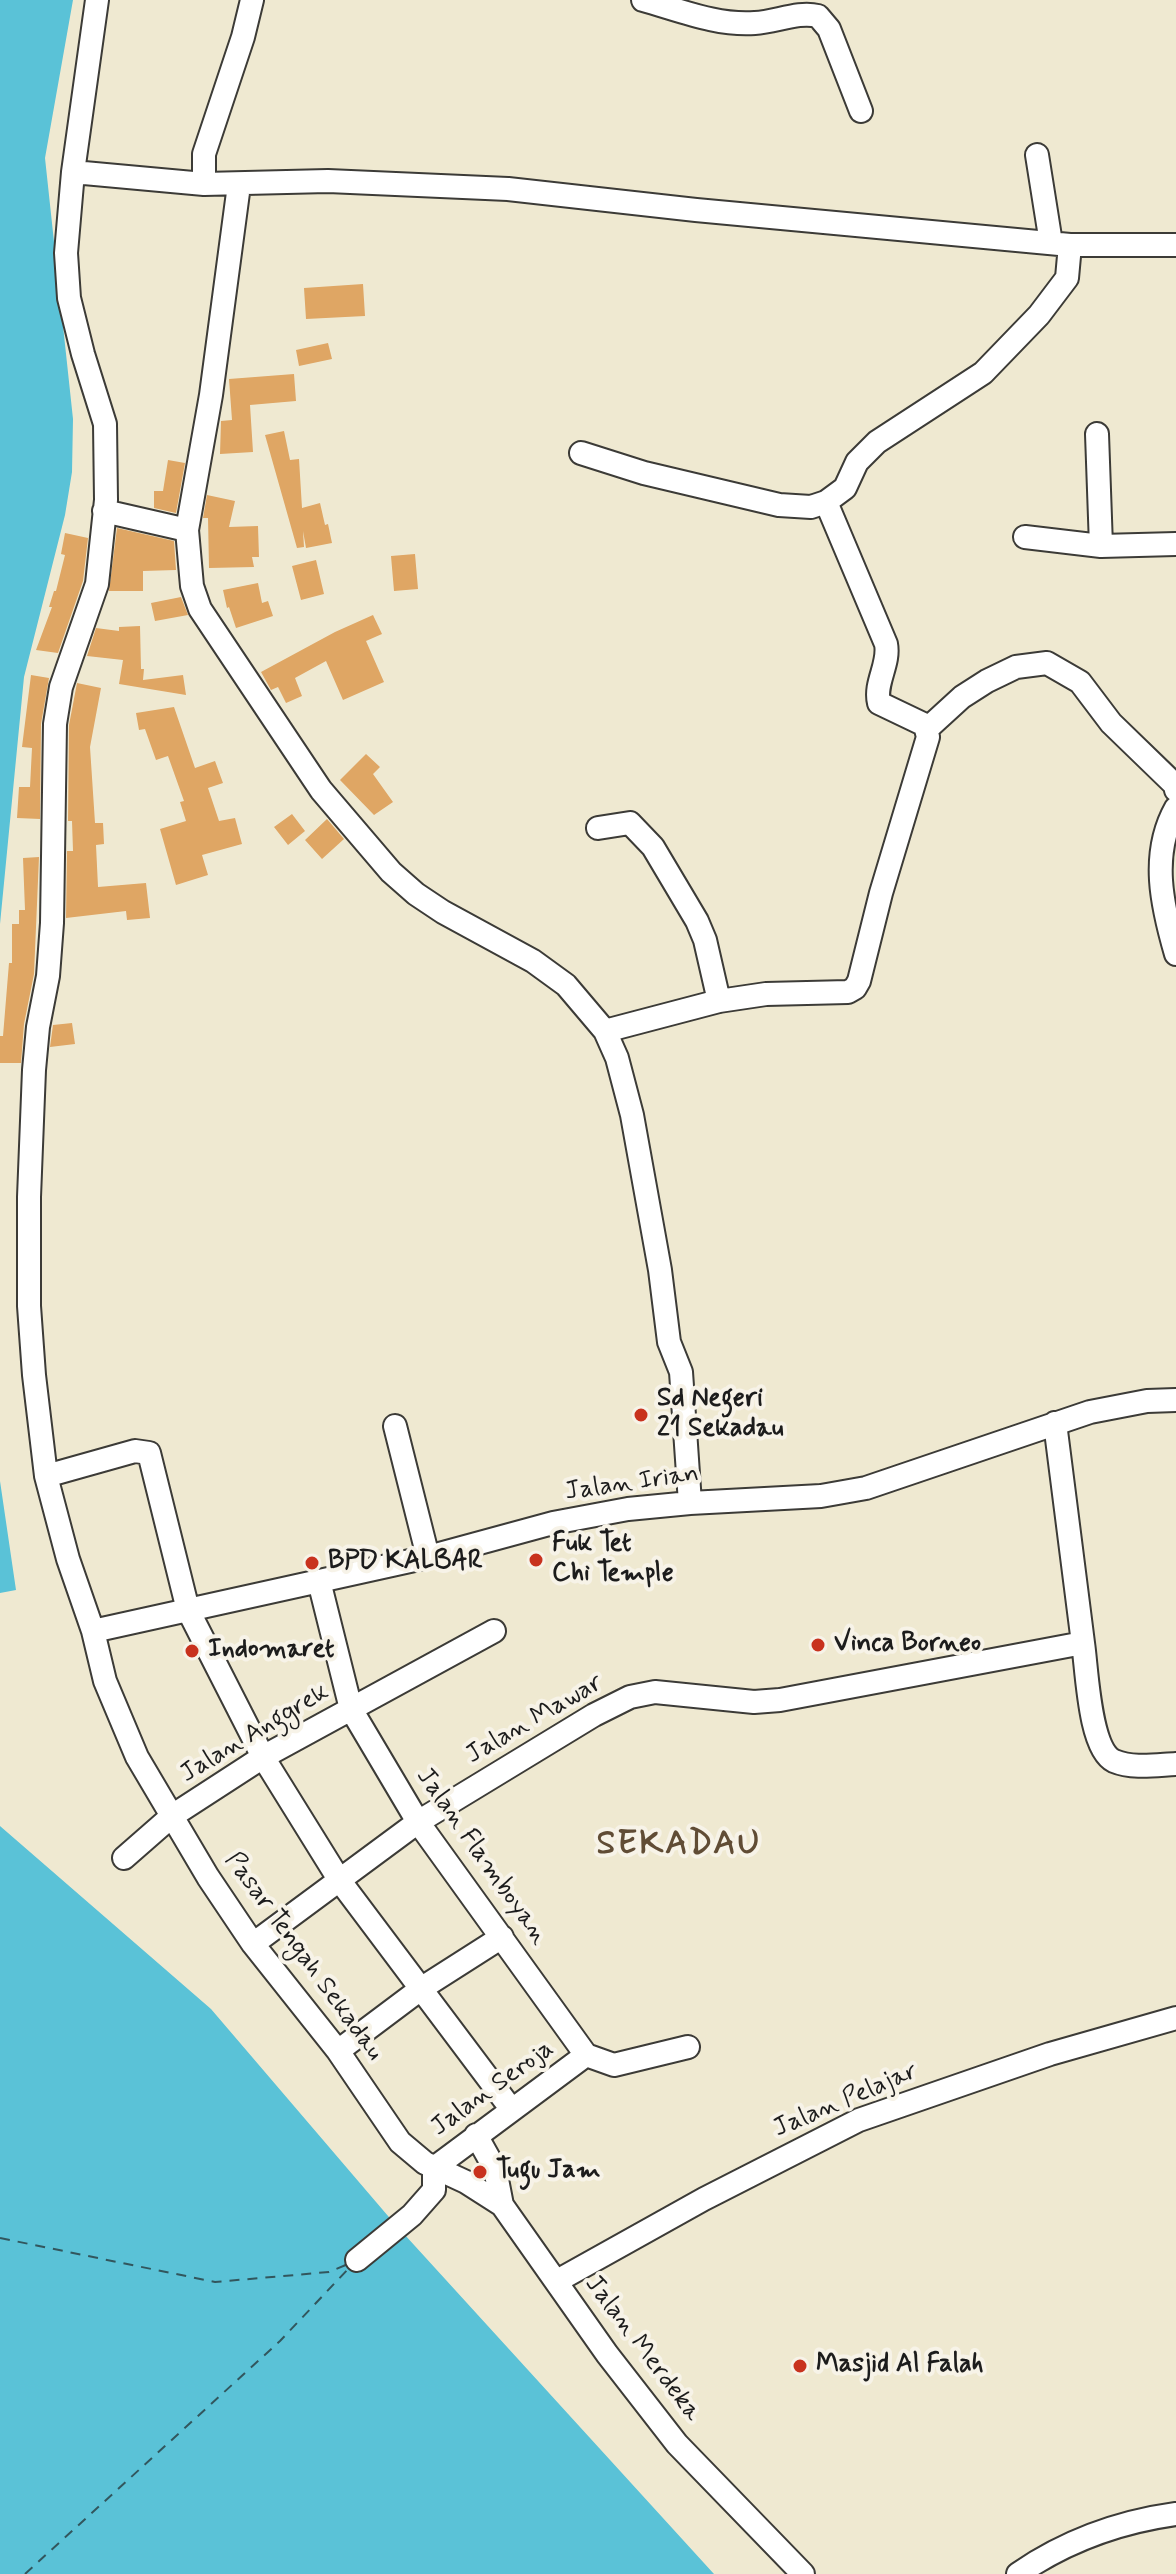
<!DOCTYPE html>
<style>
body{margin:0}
canvas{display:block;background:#efe9d1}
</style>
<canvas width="1176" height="2574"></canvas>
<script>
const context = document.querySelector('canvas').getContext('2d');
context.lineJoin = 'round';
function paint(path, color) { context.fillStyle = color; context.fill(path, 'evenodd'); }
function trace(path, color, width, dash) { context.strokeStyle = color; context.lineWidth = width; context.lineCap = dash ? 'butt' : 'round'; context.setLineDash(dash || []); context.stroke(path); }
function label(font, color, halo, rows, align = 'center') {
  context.font = font + ' Mynerve,sans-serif'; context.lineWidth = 8; context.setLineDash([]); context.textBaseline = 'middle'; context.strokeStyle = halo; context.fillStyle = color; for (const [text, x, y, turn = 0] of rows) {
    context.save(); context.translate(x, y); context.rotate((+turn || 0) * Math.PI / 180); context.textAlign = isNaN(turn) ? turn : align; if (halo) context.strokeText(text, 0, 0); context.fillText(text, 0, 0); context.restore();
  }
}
const water = new Path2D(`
 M0,0H73L45,158L73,419L72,472L65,515L24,677L0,924Z
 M0,1481L16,1590L0,1593Z
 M0,1826L211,2009L394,2223L714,2574H0Z`);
const ferry = new Path2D(`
 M0,2238L215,2282L329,2272L348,2264
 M25,2574L280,2341L350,2267`);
const building = new Path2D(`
 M363,284L365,316L306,319L304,288Z
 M328,343L332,359L299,366L296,350Z
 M294,374L296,401L250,405L253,452L220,454L221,421L232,420L229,379Z
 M284,431L290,460L299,459L302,508L320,503L325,525L328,524L332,543L306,548L303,531L304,547L297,548L265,435Z
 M168,460L185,463L176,513L154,508V491H163Z
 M207,495L235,501L229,527L258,526L259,557H252L254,567L209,568L208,518H203Z
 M117,528L174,541L176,570L143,571V591H109Z
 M65,533L88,538L83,581L58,653L36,650L52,607H49L54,591H56L65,555L61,554Z
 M415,554L418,589L394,591L391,556Z
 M316,560L324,594L301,600L292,566Z
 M258,583L262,603L268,601L273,616L236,628L229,607L227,608L223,590Z
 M181,597L188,615L155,621L151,603Z
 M373,615L382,634L366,641L384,682L343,700L326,661L295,678L302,696L286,703L278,687L271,690L261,672L335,632Z
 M140,626L141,669H144L143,680L183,675L186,695L119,684L123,660L87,656L96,628L119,631V627Z
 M31,675L49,678L41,724L40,819L17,818L19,787H30L32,748L22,747Z
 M77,683L101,688L90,747L95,823H103L104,844L96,845L98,887L146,883L150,918L127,920L126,911L66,918L67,851H73L72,821H68L69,725Z
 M174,707L195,768L215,761L223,783L208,788L219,821L235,818L242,844L202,855L208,875L176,885L160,829L186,821L180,802L184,801L168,756L156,760L145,729L139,730L136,713Z
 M366,754L380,767L373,774L393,802L374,815L340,780Z
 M292,814L305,831L288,845L274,827Z
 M327,819L344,839L322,859L305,840Z
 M39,857L34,974L24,1024L21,1063H0V1036H3L9,963H12V924H19V910H25L23,858Z
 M72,1023L75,1044L50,1047L53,1025Z`);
const minor = new Path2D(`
 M97,0L73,172L66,253L69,298L83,354L105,424L106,500L97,584L61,687L55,724L52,923L48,976L38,1027L34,1070L29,1197V1306L34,1375L46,1476L68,1559L93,1631L105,1681L137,1757L208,1877L253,1944L338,2051L400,2142L425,2163L466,2182L502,2205L607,2354L677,2444L803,2574
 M643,0C679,10 718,26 755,23C776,22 798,11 818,16L829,29L861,111
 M1037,155L1051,243
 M73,172L204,184L328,181L508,189L696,210L1070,245H1176
 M204,184V154L243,37L252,0
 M239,185L211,395L187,530L192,586L200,609L321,790L391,872L416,894L443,912L533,961L566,985L605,1031L617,1058L632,1115L660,1270L669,1342L681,1372L690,1503
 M1097,434L1101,546
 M581,453L644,473L779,505L811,507L826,502L845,488L857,462L877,442L983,373L1039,315L1067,278L1070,245
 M104,511L187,530
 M1025,537L1101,546L1176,544
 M927,729L962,697L987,681L1016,667L1047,663L1080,682L1111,723L1175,785L1176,790
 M1176,808C1150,854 1162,906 1176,954
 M598,828L630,823L653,847L697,921L705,940L719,1001
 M605,1031L719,1001L766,994L848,992L855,988L859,981L881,893L928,737L925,725L879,703C874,683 890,664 886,644L826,502
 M1055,1423L1083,1643
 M395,1426L428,1557
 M46,1476L135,1451L149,1453L188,1610L263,1757L340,1881L512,2110
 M319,1581L351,1709L418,1822L586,2055L614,2065L688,2047
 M93,1631L428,1557L553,1523L628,1509L690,1503L821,1496L866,1488L1090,1412L1147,1401L1176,1400
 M124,1858L172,1816L263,1757L494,1631
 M253,1944L418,1822L594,1715L630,1697L655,1692L754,1702L780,1700L1083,1643C1087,1669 1089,1749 1114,1761C1133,1769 1156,1765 1176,1764
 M338,2051L422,1988L502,1937
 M476,2135L495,2169L502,2205
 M434,2168L586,2055
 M357,2260L412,2215L434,2190V2168
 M557,2281L704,2199L859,2120L1050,2054L1176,2018
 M1018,2574C1066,2541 1118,2522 1176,2514`);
const markers = [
 [641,1415,8,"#c8321e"],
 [536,1560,8,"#c8321e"],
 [312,1563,8,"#c8321e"],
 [818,1645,8,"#c8321e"],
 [192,1651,8,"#c8321e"],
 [480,2172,8,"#c8321e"],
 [800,2366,8,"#c8321e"]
];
const poiNames = [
 ["Sd Negeri",657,1400],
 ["21 Sekadau",657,1430],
 ["Fuk Tet",552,1545],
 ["Chi Temple",552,1575],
 ["BPD KALBAR",328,1563],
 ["Vinca Borneo",834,1645],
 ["Indomaret",208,1651],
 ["Tugu Jam",496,2172],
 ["Masjid Al Falah",816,2366]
];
const streetNames = [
 ["Jalan Irian",632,1484,-8],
 ["Jalan Mawar",535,1720,-30],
 ["Jalan Anggrek",255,1734,-31],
 ["Jalan Flamboyan",481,1857,55],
 ["Pasar Tengah Sekadau",303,1957,54],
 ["Jalan Seroja",493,2089,-36],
 ["Jalan Pelajar",846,2101,-23],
 ["Jalan Merdeka",642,2349,53]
];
const districtNames = [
 ["SEKADAU",679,1846]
];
paint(water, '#5ac2d7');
trace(ferry, '#32565d', 2, [10, 8]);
paint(building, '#dfa664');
trace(minor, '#3c3b37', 26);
trace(minor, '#fff', 22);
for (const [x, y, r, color] of markers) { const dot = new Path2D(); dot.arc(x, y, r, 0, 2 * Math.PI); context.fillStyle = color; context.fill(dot); trace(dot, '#f7f3e8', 3); }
label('bold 26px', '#1c1c1c', '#f7f3e8', poiNames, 'left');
label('26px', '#1c1c1c', '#f7f3e8', streetNames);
context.letterSpacing = '2px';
label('bold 34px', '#604c35', '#f7f3e8', districtNames);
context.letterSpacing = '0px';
</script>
